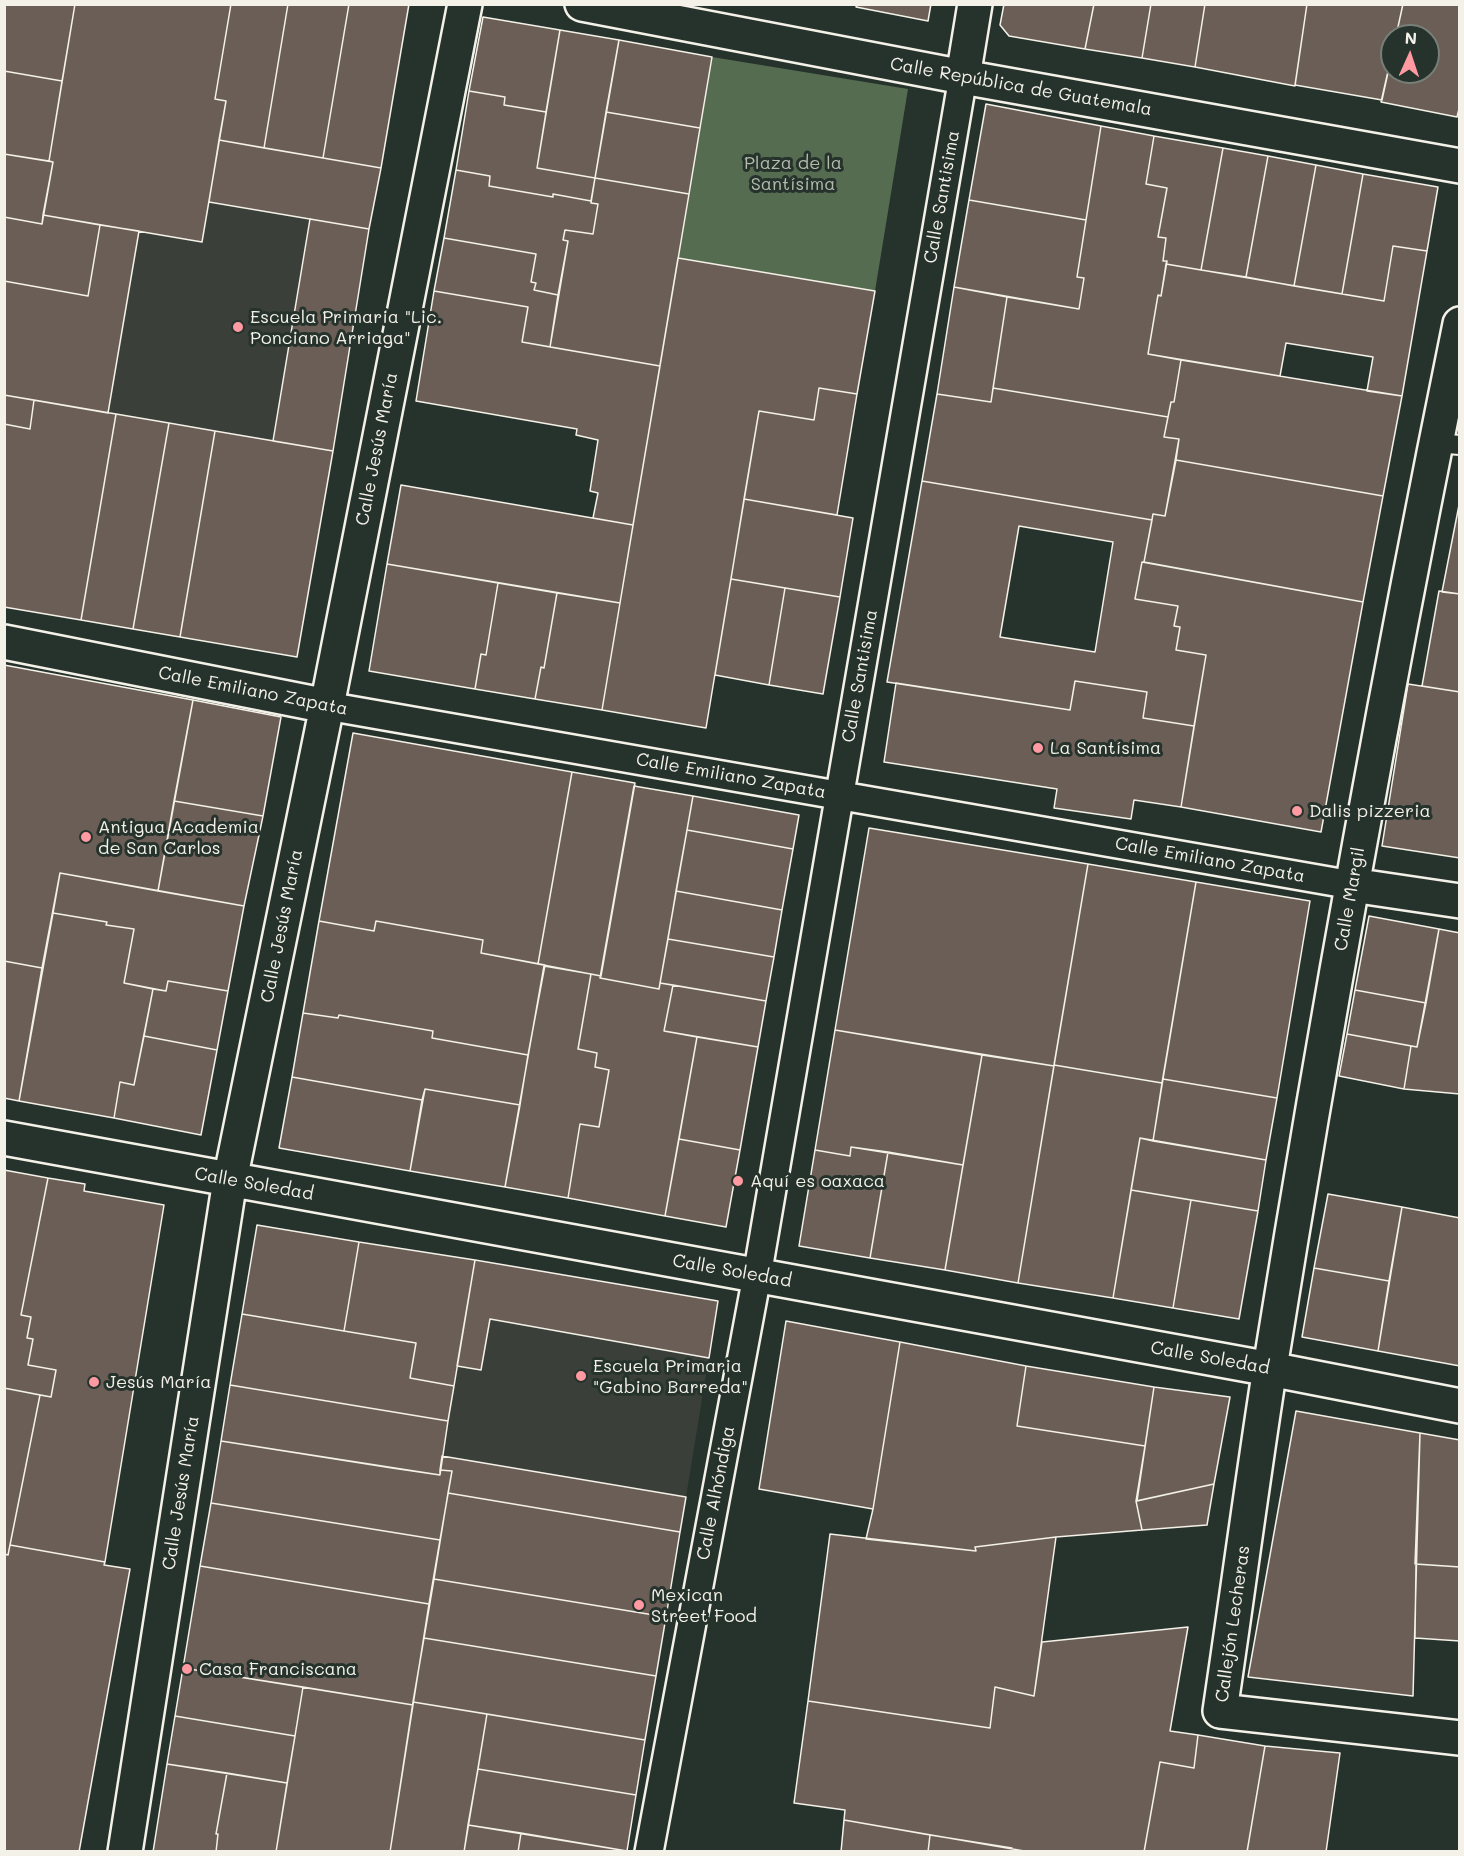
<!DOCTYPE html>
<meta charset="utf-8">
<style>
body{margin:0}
#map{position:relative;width:1464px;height:1856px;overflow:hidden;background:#26332d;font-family:Mali,sans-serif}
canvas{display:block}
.frame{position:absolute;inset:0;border:6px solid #f4f1e8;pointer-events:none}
.north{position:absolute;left:1380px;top:24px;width:60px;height:60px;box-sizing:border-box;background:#26332d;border:2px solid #787f78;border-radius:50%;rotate:3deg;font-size:16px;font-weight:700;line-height:24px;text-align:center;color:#f4f1e8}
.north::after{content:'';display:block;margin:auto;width:21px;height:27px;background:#ff9aa2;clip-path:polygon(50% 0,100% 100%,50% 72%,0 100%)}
</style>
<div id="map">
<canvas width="1464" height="1856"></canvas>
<div class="frame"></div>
<div class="north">N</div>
</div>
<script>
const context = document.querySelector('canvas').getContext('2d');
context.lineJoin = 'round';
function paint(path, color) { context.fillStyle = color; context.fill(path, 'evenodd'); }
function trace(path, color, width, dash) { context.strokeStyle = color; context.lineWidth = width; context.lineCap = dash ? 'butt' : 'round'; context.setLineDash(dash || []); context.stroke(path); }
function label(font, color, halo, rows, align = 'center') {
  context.font = font + ' Mali,sans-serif'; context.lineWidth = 6; context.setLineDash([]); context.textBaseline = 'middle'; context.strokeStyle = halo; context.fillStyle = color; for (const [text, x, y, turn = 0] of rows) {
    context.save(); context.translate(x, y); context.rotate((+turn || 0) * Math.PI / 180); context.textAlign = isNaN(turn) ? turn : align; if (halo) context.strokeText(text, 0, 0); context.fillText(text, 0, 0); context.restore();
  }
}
const built = new Path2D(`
 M209,202L369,229L333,451L108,413L139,231L202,242Z
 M475,1260L718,1301L686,1497L442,1456Z`);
const green = new Path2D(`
 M712,57L908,89L875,291L678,258Z`);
const building = new Path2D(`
 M4,4H75L62,81L4,71Z
 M75,4H231L215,99L226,101L202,242L43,215L53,162L49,161Z
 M231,4H288L264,148L219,140L226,101L215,99Z
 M288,4H349L323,158L264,148Z
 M349,4H409L381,168L323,158Z
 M857,4H931L928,21L856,7Z
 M1004,4H1094L1085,49L1009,36L1000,25Z
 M1094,4H1151L1142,58L1085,49Z
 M1151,4H1205L1195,67L1142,58Z
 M1205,4H1307L1295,86L1195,67Z
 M1307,4H1403L1396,36H1392V54L1382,100L1295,85Z
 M1403,4H1460V105L1457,117L1381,102L1392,54V72H1428V36H1396Z
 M483,17L560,30L546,112L504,105L505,97L469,91Z
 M560,30L619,40L595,178L537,168Z
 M619,40L712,57L700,128L606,112Z
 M4,71L62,81L49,161L4,154Z
 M469,91L505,97L504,105L546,112L537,168L595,178L591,201L553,194V197L489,186L490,176L456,170Z
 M986,104L1101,126L1086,220L969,200Z
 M606,112L700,128L689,194L595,178Z
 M1101,126L1154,136L1146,184L1167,188L1158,237L1166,238L1163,261H1167L1161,296L1158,295L1148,354L1181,360L1174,402H1171L1168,417L993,388L1007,297L1079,309L1084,278L1077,277Z
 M1154,136L1223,148L1201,270L1166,264L1167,261H1163L1166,238L1158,237L1167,188L1146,184Z
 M219,140L381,168L369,229L209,202Z
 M1223,148L1268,156L1246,277L1201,270Z
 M4,154L53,162L42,224L4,217Z
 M1268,156L1316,165L1294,286L1246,277Z
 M1316,165L1363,174L1342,294L1294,286Z
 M456,170L490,176L489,186L553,197V194L591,201V203L598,204L593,234L565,230L563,240L568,241L558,295L534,290L536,283L531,282L536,254L444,238Z
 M1363,174L1438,187L1427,251L1393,246L1384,301L1342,294Z
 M595,178L689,194L660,366L550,347L568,241L563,240L565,230L593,234L598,204L591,203Z
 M969,200L1086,220L1077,277L1084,278L1079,309L954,287Z
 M43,215L100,225L88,296L4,281V217L42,224Z
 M310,219L369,229L333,451L273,441Z
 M100,225L139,231L108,413L4,395V281L88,296Z
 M444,238L536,254L531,282L536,283L534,290L558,295L550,347L522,342L528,307L434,291Z
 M1393,246L1427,251L1402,396L1367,391L1373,357L1286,343L1280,376L1148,354L1158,295L1161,296L1166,264L1384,301Z
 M678,258L875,291L857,394L819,388L814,420L759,411L706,728L602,710Z
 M954,287L1007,297L991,402L937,394Z
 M434,291L528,307L522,342L660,366L633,525L593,518L598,493L590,491L598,440L576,435L577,429L416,401Z
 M1181,360L1402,396L1383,496L1176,460L1179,439L1164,437L1171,402H1174Z
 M819,388L857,394L837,515L744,499L759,411L814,420Z
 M993,388L1168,417L1164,437L1179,439L1165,516L1153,514L1152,520L922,481L937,394L991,402Z
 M4,395L34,400L30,429L4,424Z
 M34,400L116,414L81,620L4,607V424L30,429Z
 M116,414L169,423L133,629L81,620Z
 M169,423L215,431L180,637L133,629Z
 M215,431L333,451L297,657L180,637Z
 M1176,460L1383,496L1363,602L1144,562L1153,514L1165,516Z
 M922,481L1152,520L1144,562H1142L1135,599L1178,606L1174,626L1180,627L1176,650L1206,655L1194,726L1143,718L1147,692L1075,681L1070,710L887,682ZM1019,526L1113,542L1095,652L1000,637Z
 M401,485L633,525L620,603L387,564Z
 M744,499L853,518L840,597L731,579Z
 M1460,500V594L1442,592Z
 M1142,562L1363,602L1321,832L1181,807L1206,655L1176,650L1180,627L1174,626L1178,606L1135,599Z
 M387,564L498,583L486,655L481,654L475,689L369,671Z
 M731,579L785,588L769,685L715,675Z
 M498,583L557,593L544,668L541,667L535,699L475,689L481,654L486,655Z
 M785,588L840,597L823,694L769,685Z
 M1439,591L1460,594V692L1422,686Z
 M557,593L620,603L602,710L535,699L541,667L544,668Z
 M4,665L193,700L158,891L60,873L42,968L4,961Z
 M1075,681L1147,692L1143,718L1194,726L1181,807L1134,800L1131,819L1054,808L1057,789L884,762L896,683L1070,710Z
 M1408,684L1460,692V858L1382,846Z
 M193,700L281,717L263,816L174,801Z
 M353,733L572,772L538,964L481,953L483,940L376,921L374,931L319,921Z
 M572,772L635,783L601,976L538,964Z
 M634,786L693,796L659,989L600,978Z
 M693,796L799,815L793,849L687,830Z
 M174,801L263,816L244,906L158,891Z
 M869,828L1088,864L1054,1066L835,1030Z
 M687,830L793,849L782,910L676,891Z
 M1088,864L1196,882L1162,1083L1054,1065Z
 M60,873L244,906L228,991L168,981L166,991L124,983L134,929L106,925L107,922L53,913Z
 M1196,882L1310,901L1277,1098L1163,1079Z
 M676,891L782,910L774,957L668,939Z
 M53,913L107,922L106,925L134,929L124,983L153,989L134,1085L120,1082L114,1118L19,1101Z
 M1369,916L1439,929L1426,1003L1355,990Z
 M319,921L374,931L376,921L483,940L481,953L545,965L528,1055L432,1038L433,1031L339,1015L338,1018L303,1013Z
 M1439,929L1460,933V1094L1404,1089L1411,1046L1417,1047Z
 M668,939L774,957L766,1001L660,983Z
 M4,961L42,968L19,1101L4,1098Z
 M544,966L591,974L578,1049L597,1053L595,1067L609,1070L599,1127L580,1124L568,1198L505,1187Z
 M591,974L601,976L600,978L659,989L660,983L673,985L664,1031L697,1037L665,1216L568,1198L580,1124L599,1127L609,1070L595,1067L597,1053L578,1049Z
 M168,981L228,991L217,1050L144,1036L153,989L166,991Z
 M673,985L766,1001L758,1047L664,1031Z
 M1355,990L1426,1003L1417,1047L1347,1034Z
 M303,1013L338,1018L339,1015L433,1031L432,1038L528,1055L520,1105L425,1089L422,1100L292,1077Z
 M835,1030L982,1055L963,1165L851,1147L850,1156L815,1150Z
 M1347,1034L1411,1046L1404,1089L1339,1076Z
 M144,1036L217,1050L201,1135L114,1118L120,1082L134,1085Z
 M697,1037L758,1047L740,1150L679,1139Z
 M982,1055L1054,1066L1018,1283L945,1270Z
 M1054,1065L1162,1083L1153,1141L1140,1138L1113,1298L1018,1283Z
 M292,1077L422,1100L410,1171L279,1148Z
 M1163,1079L1277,1098L1266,1160L1153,1141Z
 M425,1089L520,1105L505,1187L410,1171Z
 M1140,1138L1266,1160L1258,1211L1131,1190Z
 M679,1139L740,1150L726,1227L665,1216Z
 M851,1147L888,1152L870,1258L799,1246L815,1150L850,1156Z
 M888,1152L963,1165L945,1270L870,1258Z
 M4,1170L48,1178L21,1315L31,1317L27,1338L33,1339L28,1365L56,1370L51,1397L4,1388Z
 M48,1178L85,1184L84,1191L164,1205L105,1562L10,1545L40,1395L51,1397L56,1370L28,1365L33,1339L27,1338L31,1317L21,1315Z
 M1131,1190L1191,1200L1173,1308L1113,1298Z
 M1328,1194L1402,1207L1389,1281L1314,1268Z
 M1191,1200L1258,1211L1239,1319L1173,1308Z
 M1402,1207L1460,1218V1366L1378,1351Z
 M257,1225L359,1242L344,1331L242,1314Z
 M359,1242L475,1260L454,1386L410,1378L416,1343L344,1331Z
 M475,1260L718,1301L709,1358L490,1319L481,1370L457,1366Z
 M1314,1268L1389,1281L1378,1351L1302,1337Z
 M242,1314L416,1343L410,1378L454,1386L448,1421L230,1385Z
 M786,1321L900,1342L873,1509L759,1489Z
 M900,1342L1026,1366L1017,1426L1145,1446L1136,1501L1142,1530L1056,1537L975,1547L976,1551L866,1539L873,1509Z
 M1026,1366L1154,1387L1145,1446L1017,1426Z
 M230,1385L448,1421L440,1475L221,1441Z
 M1154,1387L1230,1397L1214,1484L1137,1501Z
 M4,1388L40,1395L8,1555L4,1554Z
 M1296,1411L1420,1433L1413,1696L1248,1677Z
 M1420,1433L1460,1440V1567L1415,1564Z
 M221,1441L392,1468L440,1475V1470L452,1471L440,1540L211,1503Z
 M442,1456L686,1497L680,1532L448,1493L452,1471L440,1470Z
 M1214,1484L1207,1525L1142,1530L1136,1501Z
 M448,1493L680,1532L666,1617L434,1579Z
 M211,1503L440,1540L429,1604L200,1566Z
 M830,1534L976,1551L975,1547L1056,1537L1034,1696L995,1687L990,1728L808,1701Z
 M10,1545L105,1562L104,1565L130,1569L79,1852H4V1554L8,1555Z
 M1416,1564L1460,1567V1641L1415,1638Z
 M200,1566L429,1604L413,1705L183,1668Z
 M434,1579L666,1617L656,1676L424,1638Z
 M1188,1627L1170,1731L1198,1735L1194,1768L1160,1762L1144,1852H1030L844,1820L845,1810L794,1803L808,1701L990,1728L995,1687L1034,1696L1042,1642Z
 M424,1638L656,1676L645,1740L413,1702Z
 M183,1668L303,1687L295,1736L175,1716Z
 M303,1687L413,1705L390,1852H276Z
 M413,1702L487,1714L464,1852H390Z
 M487,1714L645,1740L636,1795L478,1769Z
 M175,1716L295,1736L287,1783L167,1764Z
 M1198,1735L1265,1746L1247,1852H1144L1160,1762L1194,1768Z
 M1265,1746L1340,1753L1326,1852H1247Z
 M167,1764L227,1773L216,1834H218L216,1852H153Z
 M478,1769L636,1795L627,1851L468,1825Z
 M227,1773L287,1783L276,1852H216L218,1834H216Z
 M844,1820L930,1835L928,1852H841Z
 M468,1825L521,1833L518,1852H464Z
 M521,1833L627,1851V1852H518Z
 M930,1835L1012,1848L1011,1852H928Z`);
const service = new Path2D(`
 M1435,443L1460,445`);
const pedestrian = new Path2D(`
 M327,706L1352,885
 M649,1852L757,1276L963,77`);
const minor = new Path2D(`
 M582,4L963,77L1460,166
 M963,77L975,4
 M1460,324C1389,671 1326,1019 1270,1368C1252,1483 1237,1597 1220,1711L1460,1738
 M4,642L327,706
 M1352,885L1460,901
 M4,1138L1270,1369L1460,1406
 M125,1852L230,1180L327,706L465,4`);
const markers = [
 [238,327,6,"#ff9aa2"],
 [1038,748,6,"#ff9aa2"],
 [1297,811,6,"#ff9aa2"],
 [86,837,6,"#ff9aa2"],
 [738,1181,6,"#ff9aa2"],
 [581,1376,6,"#ff9aa2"],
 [94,1382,6,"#ff9aa2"],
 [639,1605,6,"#ff9aa2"],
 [187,1669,6,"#ff9aa2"]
];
const streetNames = [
 ["Calle República de Guatemala",1021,87,10],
 ["Calle Santisima",942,197,-80],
 ["Calle Jesús María",377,449,-79],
 ["Calle Santisima",860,676,-80],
 ["Calle Emiliano Zapata",253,691,11],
 ["Calle Emiliano Zapata",731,776,10],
 ["Calle Emiliano Zapata",1210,860,10],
 ["Calle Margil",1350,899,-80],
 ["Calle Jesús María",282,926,-79],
 ["Calle Soledad",254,1184,10],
 ["Calle Soledad",732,1271,10],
 ["Calle Soledad",1210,1358,10],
 ["Calle Jesús María",181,1493,-81],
 ["Calle Alhóndiga",716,1493,-79],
 ["Callejón Lecheras",1233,1624,-82]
];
const parkNames = [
 ["Plaza de la",793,163],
 ["Santísima",793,184]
];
const poiNames = [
 ["Escuela Primaria \"Lic.",250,317],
 ["Ponciano Arriaga\"",250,338],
 ["La Santísima",1050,748],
 ["Dalis pizzeria",1309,811],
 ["Antigua Academia",98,827],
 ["de San Carlos",98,848],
 ["Aquí es oaxaca",750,1181],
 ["Escuela Primaria",593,1366],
 ["\"Gabino Barreda\"",593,1387],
 ["Jesús María",106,1382],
 ["Mexican",651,1595],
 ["Street Food",651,1616],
 ["Casa Franciscana",199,1669]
];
paint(built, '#3a4039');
paint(green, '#566c51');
paint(building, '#6a5e56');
trace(building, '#f4f1e8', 1.5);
trace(service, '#f4f1e8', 22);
trace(pedestrian, '#f4f1e8', 32);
trace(minor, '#f4f1e8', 38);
trace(service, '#26332d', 18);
trace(pedestrian, '#26332d', 27);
trace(minor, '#26332d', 33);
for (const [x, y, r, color] of markers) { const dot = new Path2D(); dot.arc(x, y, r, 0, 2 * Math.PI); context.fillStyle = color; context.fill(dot); trace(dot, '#26332d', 2); }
label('18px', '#f4f1e8', '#26332d', streetNames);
label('18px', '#b5bcac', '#26332d', parkNames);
label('18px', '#f4f1e8', '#26332d', poiNames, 'left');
</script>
